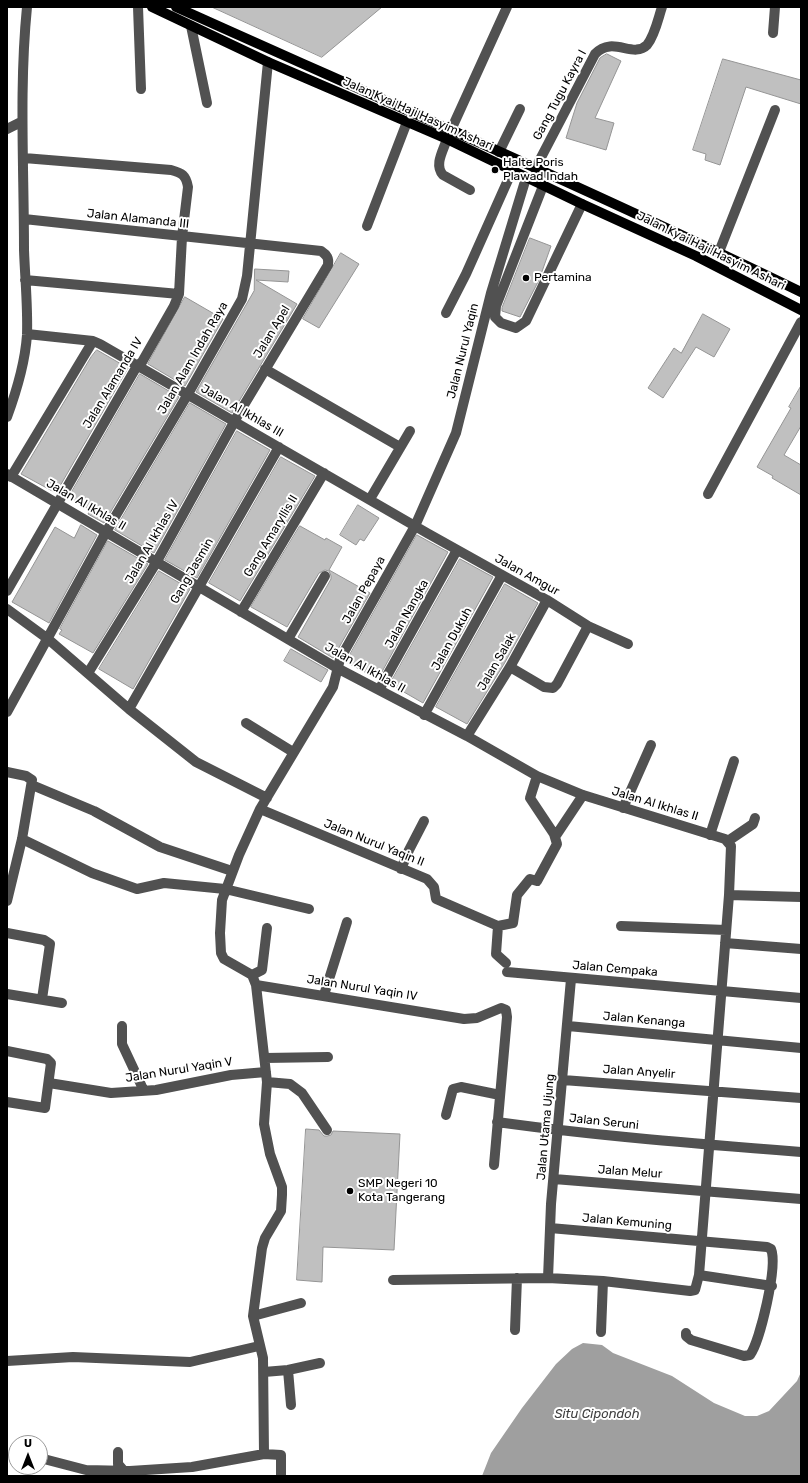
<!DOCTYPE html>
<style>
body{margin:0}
#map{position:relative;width:808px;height:1483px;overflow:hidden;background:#fff;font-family:Rubik,sans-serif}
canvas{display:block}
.frame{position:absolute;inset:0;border:8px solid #000;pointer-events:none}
.north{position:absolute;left:8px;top:1435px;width:40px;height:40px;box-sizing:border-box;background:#fff;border:1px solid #999;border-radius:50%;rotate:0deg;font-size:11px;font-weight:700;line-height:16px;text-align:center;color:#000}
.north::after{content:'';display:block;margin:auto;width:14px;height:18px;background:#000;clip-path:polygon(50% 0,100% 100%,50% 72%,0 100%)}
</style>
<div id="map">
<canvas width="808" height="1483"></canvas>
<div class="frame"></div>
<div class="north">U</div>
</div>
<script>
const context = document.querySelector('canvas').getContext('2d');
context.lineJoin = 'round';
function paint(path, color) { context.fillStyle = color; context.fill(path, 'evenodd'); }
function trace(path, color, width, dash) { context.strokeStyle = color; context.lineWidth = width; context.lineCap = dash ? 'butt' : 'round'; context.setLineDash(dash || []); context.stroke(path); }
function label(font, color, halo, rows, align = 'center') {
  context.font = font + ' Rubik,sans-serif'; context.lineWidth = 4; context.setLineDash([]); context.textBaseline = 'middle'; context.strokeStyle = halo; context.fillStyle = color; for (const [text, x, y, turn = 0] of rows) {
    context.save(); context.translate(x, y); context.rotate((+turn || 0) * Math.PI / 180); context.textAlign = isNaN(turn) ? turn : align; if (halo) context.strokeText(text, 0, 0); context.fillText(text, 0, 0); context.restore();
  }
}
const water = new Path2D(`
 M583,1343L602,1345L613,1353L672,1376L714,1403L745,1416H757L769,1411L797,1381L801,1372V1476H482L491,1453L522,1408L556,1364L572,1349Z`);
const building = new Path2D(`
 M212,7H382L322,57Z
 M607,54L621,61L595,118L614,123L606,150L566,138L577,103L600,58Z
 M723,59L801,80V104L746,87L720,165L705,160L706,154L693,150Z
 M530,238L551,246L539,280L520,317L502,311V308Z
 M341,253L359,264L319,328L303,319Z
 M255,269L289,271L288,282L256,280L297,304L232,413L196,392L254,291Z
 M185,297L223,319L185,386L148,364Z
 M703,314L730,329L714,357L696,347L663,398L648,388L674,348L681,353Z
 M97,350L128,368L56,493L21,474L91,357Z
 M140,374L179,397L104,523L88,514L90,510L69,497Z
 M801,386V426L784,455L801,465V495L772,478L773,476L757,467L791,408L789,407Z
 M190,403L226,424L154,553L115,530Z
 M237,431L270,450L197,578L165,560Z
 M281,457L315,476L240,601L209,583Z
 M358,505L379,518L364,541L360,539L356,545L340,535Z
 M81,525L97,535L49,623L12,602L55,527L74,538Z
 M300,526L325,540L326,538L342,547L329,570L370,593L333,658L298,637L331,579V576L329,571L325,570L319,573L287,627L251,607Z
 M417,535L448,552L378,679L346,662Z
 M108,541L148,564L93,653L59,634L62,630L60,629Z
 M460,559L493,577L423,703L390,684Z
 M159,571L190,589L133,689L99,669Z
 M505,584L538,603L504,664L467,724L436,707Z
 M291,649L328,670L321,682L284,661Z
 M306,1129L319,1130L324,1136H327L331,1135L333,1131L400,1134L394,1250L323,1247L322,1282L297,1280Z`);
const minor = new Path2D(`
 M138,7L141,89
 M191,26L207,103
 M773,33L775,7
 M7,129L21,122
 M451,130L507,7
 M447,139C443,151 434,165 443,175L470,190
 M499,152L520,109
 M535,169L595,54C613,35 633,59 647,45C655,35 658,19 662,7
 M543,186L496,306L495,317L501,323L516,328L526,321L582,204
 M24,219L321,251C327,255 329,258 328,265L238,415L156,563L88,673
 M367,226L407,122
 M719,252L775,110
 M25,280L179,294
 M446,313L466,274L512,171
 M27,334L93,341L100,344L427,533L547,600L588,626L628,644
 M265,369L400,447
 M7,417C17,390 25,363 27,335C28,307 25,278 24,250C24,168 19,88 27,7
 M7,474L337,668L467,736L537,776L583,795L725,839L731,846L729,895L699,1275L695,1290L690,1291L603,1281L548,1278L393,1280
 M11,477L93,341
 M708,494L801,322
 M370,499L410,431
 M7,591L137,366L142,362L174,306L179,294L182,237L188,187C186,175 182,173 171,170L24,158
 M7,609L48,639L129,709L196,762L267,798
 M241,612L324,473
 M288,639L325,576
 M510,667L544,687L553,688L557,684L588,626
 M379,690L457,550
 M129,709L279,447
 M7,712L106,532L188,394L242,299L247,276L268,62
 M424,715L502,575
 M246,723L293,752
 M467,736L510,667L547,600
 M7,772L26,776L32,780L22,839L7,901
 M32,785L94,811L160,847L232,871
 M623,808L651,745
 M260,809L427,879L434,887L436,899L498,926
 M710,835L734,761
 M555,837L583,795
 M22,839L92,873L137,889L164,883L225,889L309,909
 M728,841L753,824L755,818
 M401,869L409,850L424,821
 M729,895L801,897
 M621,926L726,930
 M7,933L44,940L50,944L42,999
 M725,943L801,949
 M506,963L496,954L498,926L513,923L517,895L530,879L537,881L557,844L554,834L530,798L537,776
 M507,972L801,998
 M252,975L262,970L267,928
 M256,985L464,1019L477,1018L501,1008L506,1010L507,1017L494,1165
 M7,994L62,1003
 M324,995L347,922
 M122,1026V1044L144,1091
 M568,1026L801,1048
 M7,1051L47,1059L51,1063L45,1108L7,1102
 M265,1058L328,1057
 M563,1080L801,1098
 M267,1082L290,1084L302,1093L327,1130
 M49,1083L111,1093L156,1090L231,1075L266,1072
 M446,1115L453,1089L461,1087L500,1095
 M497,1122C598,1136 699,1144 801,1152
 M554,1179L801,1199
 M550,1228L767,1247L771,1249C778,1266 760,1341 750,1355L744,1356L691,1340L686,1336V1333
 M699,1275L772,1286
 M548,1278L551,1204L571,979
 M253,1316L301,1303
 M515,1330L517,1278
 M601,1332L603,1281
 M7,1361L73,1357L190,1362L259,1346
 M288,1370L291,1405
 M264,1372L288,1370L320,1363
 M118,1452V1464L124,1471
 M264,1454L263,1358L253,1316L262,1248L265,1238L281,1211L282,1195V1187L270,1154L264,1124L267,1082L256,985L252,975L224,959L221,953L220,933L222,900L239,855L260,809L333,687L340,659L415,526L456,433L491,293L526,178
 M40,1458L86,1470L130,1471L192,1467L264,1454L281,1455V1476`);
const major = new Path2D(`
 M152,7L268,62L447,139L582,204L696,256L801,310
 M176,7C385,101 595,192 801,292`);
const markers = [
 [495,170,4,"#000"],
 [526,278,4,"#000"],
 [350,1191,4,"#000"]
];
const streetNames = [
 ["Gang Tugu Kayra I",560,95,-62],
 ["Jalan Kyai Haji Hasyim Ashari",418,114,24],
 ["Jalan Alamanda III",138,219,6],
 ["Jalan Kyai Haji Hasyim Ashari",711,251,26],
 ["Jalan Apel",272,332,-59],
 ["Jalan Nurul Yaqin",463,351,-76],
 ["Jalan Alam Indah Raya",193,358,-60],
 ["Jalan Alamanda IV",113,383,-59],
 ["Jalan Al Ikhlas III",242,411,30],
 ["Jalan Al Ikhlas II",86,505,30],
 ["Gang Amaryllis II",271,536,-59],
 ["Jalan Al Ikhlas IV",152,542,-60],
 ["Gang Jasmin",192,571,-60],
 ["Jalan Amgur",527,575,29],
 ["Jalan Pepaya",364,590,-61],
 ["Jalan Nangka",407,614,-61],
 ["Jalan Dukuh",452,639,-61],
 ["Jalan Salak",497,662,-60],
 ["Jalan Al Ikhlas II",365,668,29],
 ["Jalan Al Ikhlas II",655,804,17],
 ["Jalan Nurul Yaqin II",374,843,22],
 ["Jalan Cempaka",615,969,5],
 ["Jalan Nurul Yaqin IV",362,988,9],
 ["Jalan Kenanga",644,1020,5],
 ["Jalan Nurul Yaqin V",179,1070,-9],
 ["Jalan Anyelir",639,1072,4],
 ["Jalan Seruni",604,1122,6],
 ["Jalan Utama Ujung",546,1127,-85],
 ["Jalan Melur",630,1172,4],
 ["Jalan Kemuning",627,1222,5]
];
const poiNames = [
 ["Halte Poris",503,163],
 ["Plawad Indah",503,177],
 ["Pertamina",534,278],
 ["SMP Negeri 10",358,1184],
 ["Kota Tangerang",358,1198]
];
const waterNames = [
 ["Situ Cipondoh",597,1414]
];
paint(water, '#9f9f9f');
paint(building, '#c0c0c0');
trace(building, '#959595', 1);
trace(minor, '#515151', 10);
trace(major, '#000', 10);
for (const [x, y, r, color] of markers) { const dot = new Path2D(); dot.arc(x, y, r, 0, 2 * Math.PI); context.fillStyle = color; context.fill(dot); trace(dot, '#fff', 1.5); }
label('12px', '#000', '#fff', streetNames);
label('12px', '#000', '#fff', poiNames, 'left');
label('italic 13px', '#404040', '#fff', waterNames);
</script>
